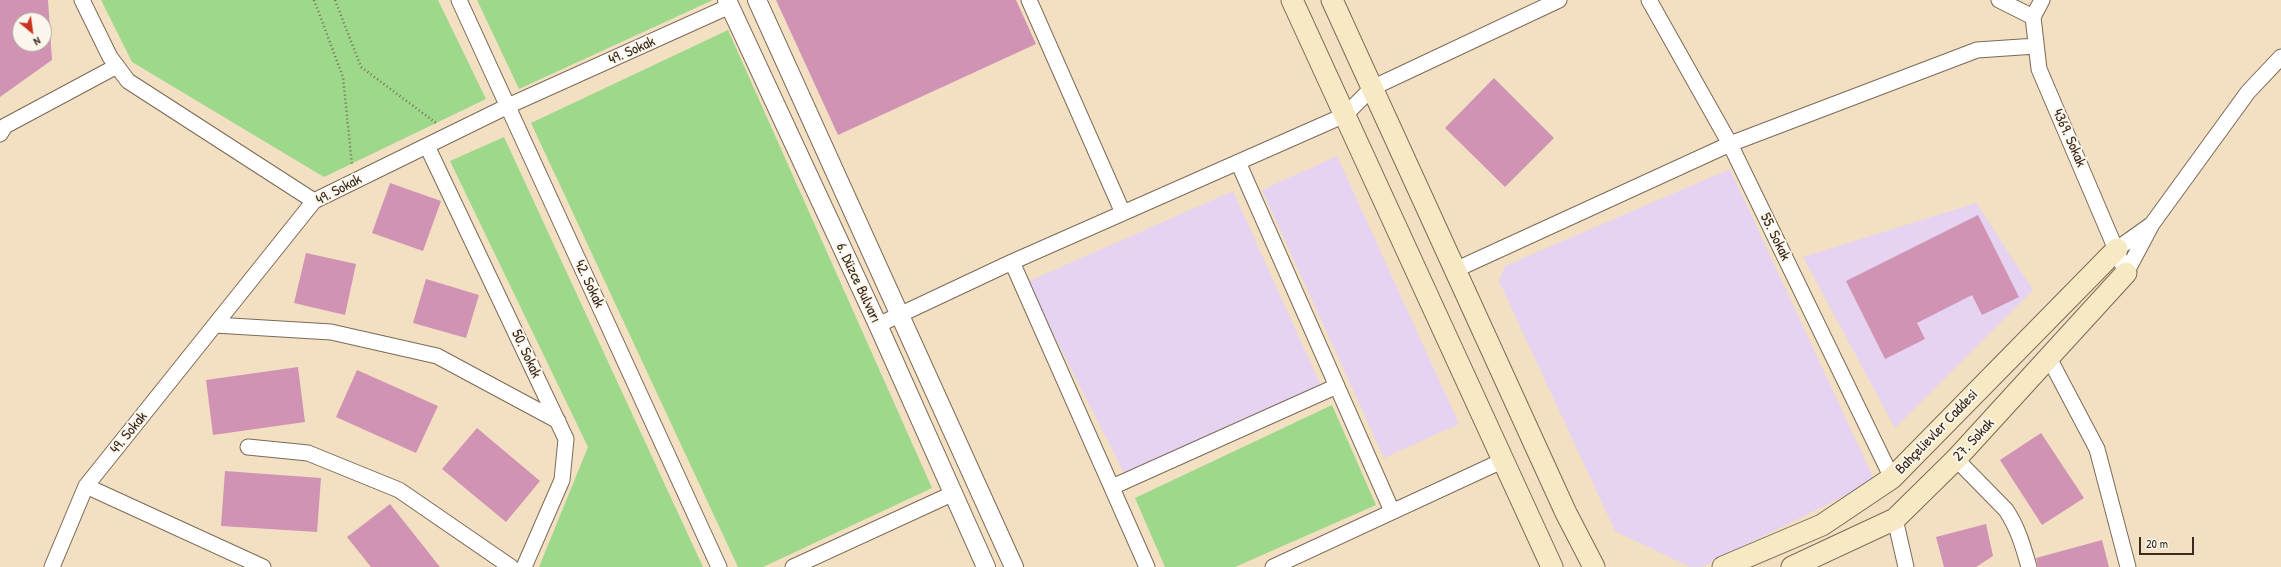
<!DOCTYPE html>
<meta charset="utf-8">
<style>
body{margin:0}
#map{position:relative;width:2281px;height:567px;overflow:hidden;background:#f3e0c2;font-family:"Patrick Hand",sans-serif}
canvas{display:block}
.north{position:absolute;left:12px;top:12px;width:40px;height:40px;box-sizing:border-box;background:#fbf7ec;border:1px solid #aea59a;border-radius:50%;rotate:151deg;font-size:11px;font-weight:700;line-height:16px;text-align:center;color:#3b2a1e}
.north::after{content:'';display:block;margin:auto;width:14px;height:18px;background:#c8321e;clip-path:polygon(50% 0,100% 100%,50% 72%,0 100%)}
.scale{position:absolute;left:2139px;top:537px;width:55px;height:18px;box-sizing:border-box;border:2px solid #3b2a1e;border-top:0;padding-left:5px;font-size:12px;line-height:14px;white-space:nowrap;color:#3b2a1e;-webkit-text-stroke:3px #fbf7ec;paint-order:stroke}
</style>
<div id="map">
<canvas width="2281" height="567"></canvas>
<div class="north">N</div>
<div class="scale">20 m</div>
</div>
<script>
const context = document.querySelector('canvas').getContext('2d');
context.lineJoin = 'round';
function paint(path, color) { context.fillStyle = color; context.fill(path, 'evenodd'); }
function trace(path, color, width, dash) { context.strokeStyle = color; context.lineWidth = width; context.lineCap = dash ? 'butt' : 'round'; context.setLineDash(dash || []); context.stroke(path); }
function label(font, color, halo, rows, align = 'center') {
  context.font = font + ' "Patrick Hand",sans-serif'; context.lineWidth = 4; context.setLineDash([]); context.textBaseline = 'middle'; context.strokeStyle = halo; context.fillStyle = color; for (const [text, x, y, turn = 0] of rows) {
    context.save(); context.translate(x, y); context.rotate((+turn || 0) * Math.PI / 180); context.textAlign = isNaN(turn) ? turn : align; if (halo) context.strokeText(text, 0, 0); context.fillText(text, 0, 0); context.restore();
  }
}
const built = new Path2D(`
 M1337,156L1459,424L1384,458L1262,190Z
 M1730,169L1873,477L1858,489L1702,567H1690L1615,531L1499,281L1505,266Z
 M1233,191L1321,386L1125,475L1027,282Z
 M1976,203L2033,290L1895,428L1803,257Z`);
const green = new Path2D(`
 M101,0H438L486,99L324,177L132,62Z
 M477,0H713L519,89Z
 M728,30L932,488L763,567H738L531,123Z
 M504,137L703,567H539L588,447L450,161Z
 M1332,405L1376,505L1235,567H1165L1135,498Z`);
const building = new Path2D(`
 M0,0H48L52,60L0,97ZM20,20H44V44H20Z
 M776,0H1016L1036,44L838,135Z
 M1494,78L1554,138L1505,187L1445,128Z
 M390,183L441,201L423,251L372,233Z
 M1978,215L2019,297L1982,315L1972,295L1917,323L1925,339L1885,359L1846,281Z
 M306,253L356,264L345,315L294,303Z
 M426,279L479,295L466,338L413,323Z
 M298,367L305,422L213,435L206,380Z
 M357,370L438,406L416,453L336,417Z
 M477,428L540,481L506,522L442,469Z
 M2041,433L2084,498L2042,525L2000,460Z
 M225,471L321,478L317,532L221,526Z
 M390,504L440,567H371L347,537Z
 M1986,524L1993,556L1976,567H1944L1936,537Z
 M2102,540L2109,567H2038L2036,558Z`);
const path = new Path2D(`
 M314,0L343,77L352,165
 M335,0L361,67L436,123`);
const minor = new Path2D(`
 M82,0L110,57L128,81L314,201
 M459,0L719,567
 M1029,0L1123,213
 M1649,0L1730,144L1892,478
 M1999,0L2033,17
 M2042,0L2033,17L2039,69L2126,273
 M0,134L5,126L117,66
 M427,146L566,439L562,480L524,567
 M1238,162L1392,511
 M2117,249L2152,224L2248,92L2281,57
 M1012,262L1147,567
 M1455,270L1730,144L1977,50L2036,46
 M2126,273L2151,226
 M215,325L331,332L437,356L558,421
 M878,325L1012,262L1345,115L1372,88L1559,0
 M2049,358L2097,449L2128,567
 M248,447L308,453L399,490L511,567
 M1956,459L2006,510C2018,528 2023,546 2029,567
 M86,486L263,567
 M1112,487L1337,386
 M1895,519L1906,567
 M52,567L86,486L314,201L508,106L730,6
 M793,567L954,493
 M1273,567L1504,460`);
const tertiary = new Path2D(`
 M727,0L878,325L986,567
 M757,0L1014,567`);
const secondary = new Path2D(`
 M1292,0L1552,567
 M1332,0L1566,513L1594,567
 M1723,567L1822,525L1892,478L2117,249
 M1792,567L1895,519L1956,459L2126,273`);
const streetNames = [
 ["49. Sokak",632,51,-24],
 ["4369. Sokak",2069,138,66],
 ["49. Sokak",339,190,-28],
 ["55. Sokak",1775,237,64],
 ["6. Düzce Bulvarı",858,283,65],
 ["42. Sokak",589,284,65],
 ["50. Sokak",526,354,65],
 ["Bahçelievler Caddesi",1937,432,-46],
 ["49. Sokak",129,433,-51],
 ["27. Sokak",1974,440,-47]
];
paint(built, '#e5d3f1');
paint(green, '#9ed88b');
paint(building, '#d093b4');
trace(minor, '#7b6a57', 17);
trace(tertiary, '#7b6a57', 20);
trace(secondary, '#7b6a57', 23);
trace(path, '#7b6a57', 2.5, [1, 3]);
trace(minor, '#fff', 15);
trace(tertiary, '#fff', 18);
trace(secondary, '#f7e9c3', 21);
label('15px', '#3b2a1e', '#fbf7ec', streetNames);
</script>
